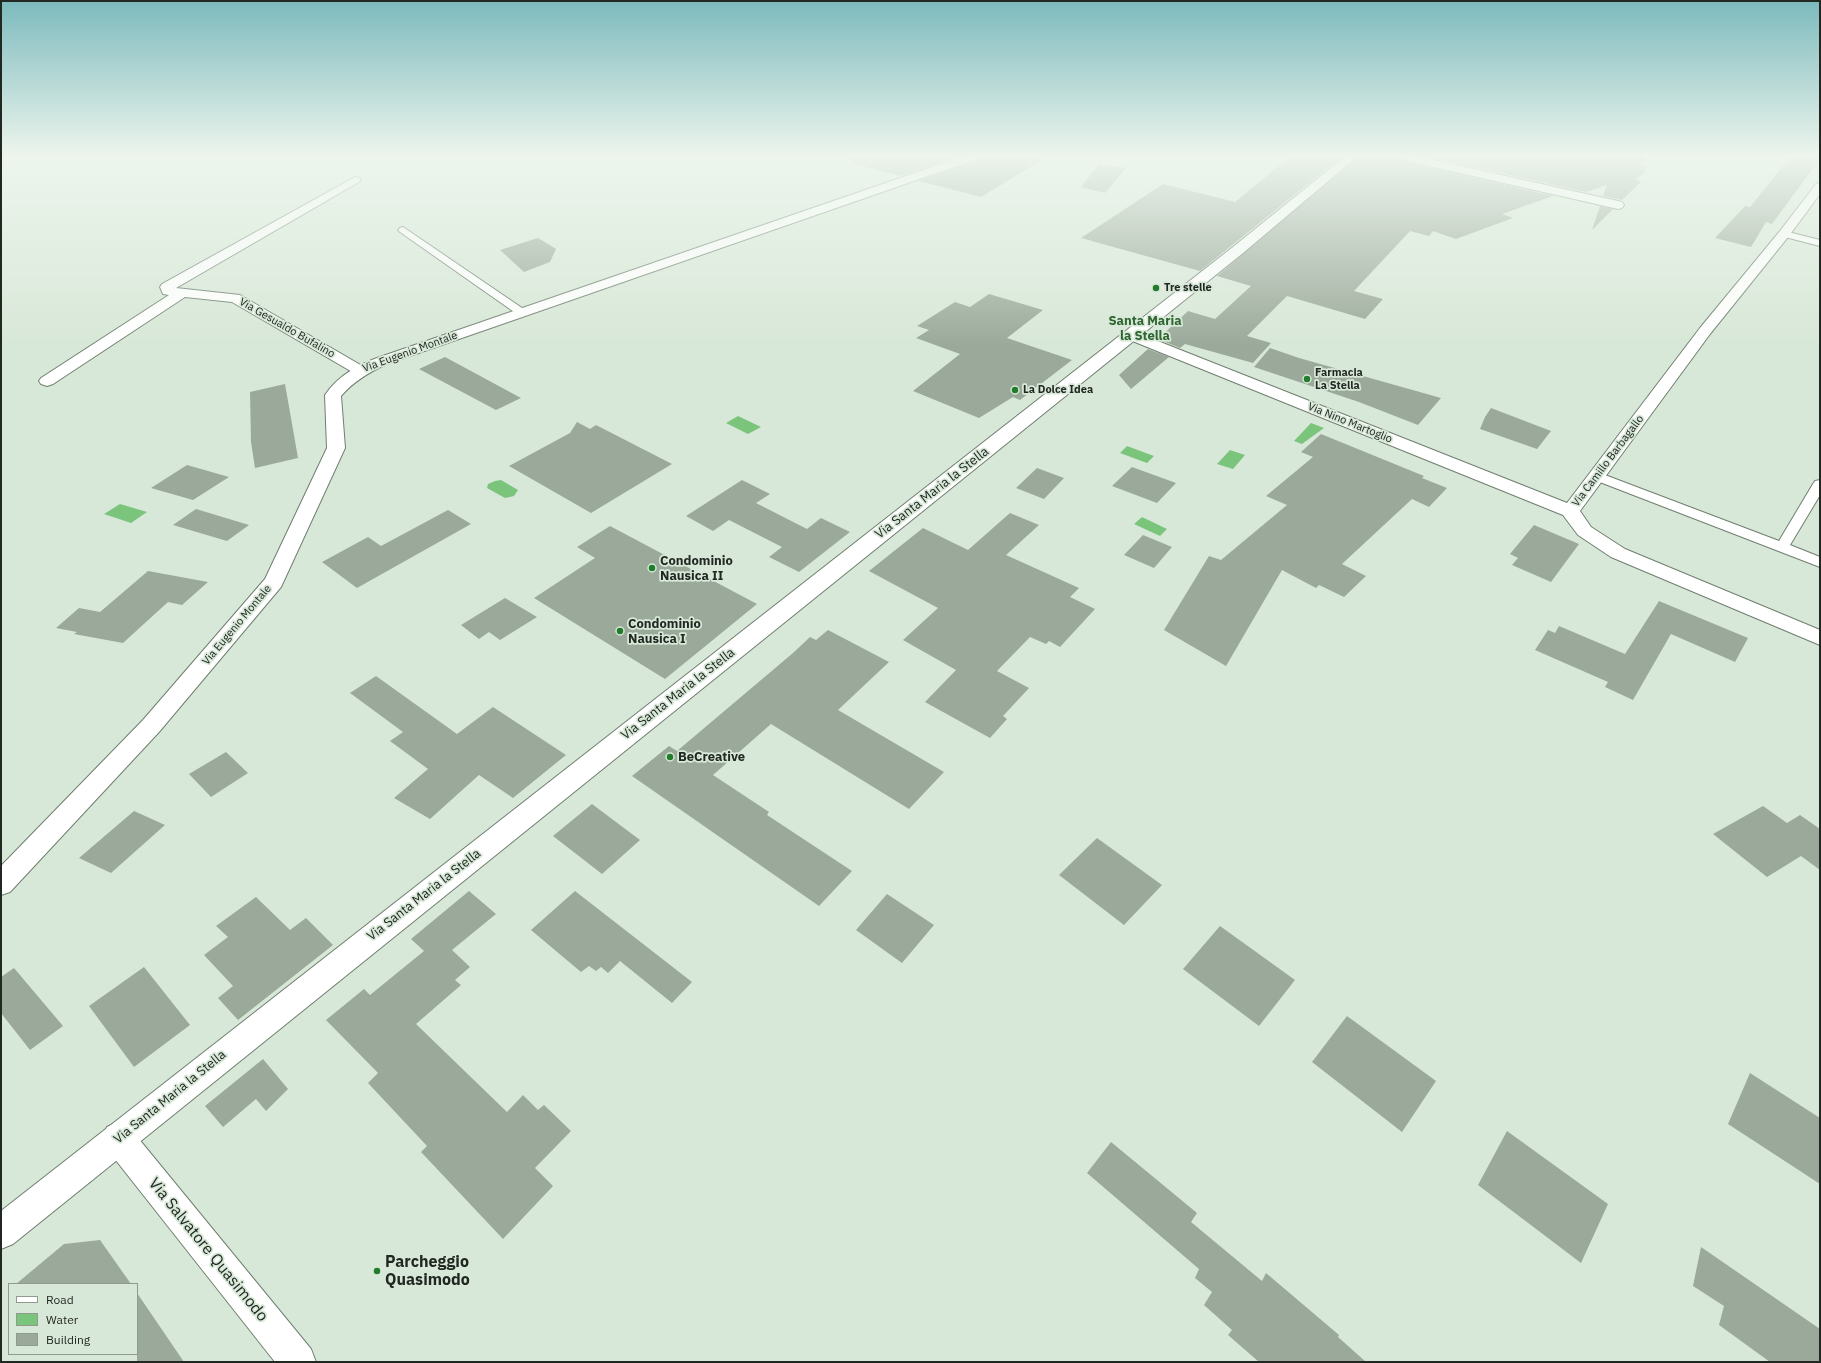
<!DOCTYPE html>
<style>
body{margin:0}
#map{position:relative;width:1821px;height:1363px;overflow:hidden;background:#d8e8d8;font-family:"IBM Plex Sans",sans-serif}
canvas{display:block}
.frame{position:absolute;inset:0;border:2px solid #212721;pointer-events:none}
.legend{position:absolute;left:8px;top:1283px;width:130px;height:72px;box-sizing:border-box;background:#d8e8d8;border:1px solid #8f9b8f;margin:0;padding:5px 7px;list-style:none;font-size:12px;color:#212721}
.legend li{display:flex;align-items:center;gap:8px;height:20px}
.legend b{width:20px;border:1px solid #8f9b8f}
</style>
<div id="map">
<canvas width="1821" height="1363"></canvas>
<div class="frame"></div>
<ul class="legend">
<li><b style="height:5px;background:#fff"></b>Road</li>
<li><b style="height:11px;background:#7ac47c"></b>Water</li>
<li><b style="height:11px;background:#9aa999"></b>Building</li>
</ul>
</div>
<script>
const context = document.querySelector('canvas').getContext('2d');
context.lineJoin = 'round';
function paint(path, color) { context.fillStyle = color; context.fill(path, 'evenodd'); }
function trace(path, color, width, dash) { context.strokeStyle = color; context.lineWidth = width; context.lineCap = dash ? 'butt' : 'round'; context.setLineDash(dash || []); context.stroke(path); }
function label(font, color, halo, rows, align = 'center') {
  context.font = font + ' "IBM Plex Sans",sans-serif'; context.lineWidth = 3.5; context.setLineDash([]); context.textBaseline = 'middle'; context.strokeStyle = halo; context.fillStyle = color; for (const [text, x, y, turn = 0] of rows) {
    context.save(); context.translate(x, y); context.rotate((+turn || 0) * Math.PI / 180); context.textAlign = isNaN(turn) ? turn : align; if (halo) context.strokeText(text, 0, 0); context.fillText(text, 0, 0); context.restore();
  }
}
const water = new Path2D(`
 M738,416L761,427L748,434L726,423Z
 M1311,423L1324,428L1302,444L1294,441Z
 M1127,446L1154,456L1147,463L1120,453Z
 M1230,450L1245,455L1233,469L1217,464Z
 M501,480L518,490L514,496L505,498L487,488L488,484L495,481Z
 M120,504L147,512L131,523L104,514Z
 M1142,517L1167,529L1160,536L1134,524Z`);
const building = new Path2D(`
 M852,155H961L901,176L851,163Z
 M985,155H1050L981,197L919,181L983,158Z
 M1292,155H1344L1200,271L1081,238L1163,184L1235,202Z
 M1360,155H1388L1394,159L1553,196L1502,214L1513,218L1456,239L1433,231L1429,236L1410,231L1354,291L1383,299L1365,319L1287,296L1247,336L1271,343L1253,363L1185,344L1180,348L1158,339L1188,311L1215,319L1251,286L1217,276Z
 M1420,155H1646L1641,165L1648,167L1643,170L1646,171L1635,180L1641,182L1622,200L1603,196L1607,185L1586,192Z
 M1792,155H1820V159L1772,224L1766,222L1751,247L1715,238L1745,206L1750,207Z
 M1099,164L1126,168L1105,193L1081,187Z
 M1600,206L1613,209L1592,230Z
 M538,238L556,249L550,262L524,272L500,250Z
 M989,294L1043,310L1007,338L1072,360L1020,400L1013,397L979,418L913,391L960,354L916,338L929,330L917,326L955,302L970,307Z
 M1270,348L1299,358L1441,398L1418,425L1359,402L1254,367Z
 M1148,349L1169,357L1131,389L1119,375Z
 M445,357L521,398L496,410L419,369Z
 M285,384L298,458L255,468L251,442L250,392Z
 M1491,408L1551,431L1537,449L1480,429L1485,417Z
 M577,422L590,429L596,425L672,464L591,513L509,466L570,433Z
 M1321,434L1424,476L1422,478L1447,488L1429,507L1412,499L1342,564L1366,576L1344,597L1319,585L1316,588L1282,570L1226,666L1164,630L1209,556L1221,560L1287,505L1266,496L1313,457L1301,452Z
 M187,465L229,477L193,500L151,488Z
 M1132,467L1176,483L1157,503L1112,486Z
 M1037,468L1064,478L1044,499L1016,488Z
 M742,480L770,494L756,503L807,529L821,518L850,532L799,572L769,557L782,547L729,520L713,531L686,516Z
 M196,509L249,525L227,541L173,525Z
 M448,510L471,524L357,588L322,562L368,537L381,546Z
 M1010,513L1039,525L1006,555L1079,588L1070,597L1095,609L1060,647L1049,641L1046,644L1030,637L997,671L1029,688L1003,716L1007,719L990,738L925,702L956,670L903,640L938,608L869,571L923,528L968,550Z
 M1534,525L1579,544L1551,582L1512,565L1518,558L1510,554Z
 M610,526L757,604L665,679L534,598L595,558L577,547Z
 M1143,535L1172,547L1154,568L1124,555Z
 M148,571L208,582L182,605L168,602L123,643L74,634L77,632L56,628L79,608L100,612Z
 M505,598L537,617L500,640L489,632L479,639L461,625Z
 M1659,601L1748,638L1735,662L1671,634L1633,700L1605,687L1608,682L1535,650L1548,630L1555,633L1559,626L1625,654Z
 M828,630L889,662L838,710L944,772L909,809L771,724L713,775L769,812L767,815L852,871L819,906L632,776L669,746L677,751L793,653L810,637L816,640Z
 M376,676L457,734L493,707L566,755L513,798L479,775L430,819L394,798L428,769L390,741L403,732L350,693Z
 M226,752L248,773L211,797L189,774Z
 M592,804L640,840L602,874L553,836Z
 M1763,806L1787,823L1800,815L1820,829V870L1801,856L1767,877L1713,834Z
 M134,811L165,825L111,873L79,858Z
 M1097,838L1162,885L1124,925L1059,875Z
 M469,891L496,914L452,950L470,967L455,980L461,985L416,1024L507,1112L523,1095L538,1110L544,1105L571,1131L535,1168L553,1186L503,1239L421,1152L427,1146L368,1083L378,1073L326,1020L364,989L370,995L424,951L411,939Z
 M575,891L692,982L672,1003L620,961L608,973L601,967L596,971L589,966L581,972L531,930Z
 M887,894L934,925L902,963L856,930Z
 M256,897L290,930L306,918L333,945L238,1020L218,998L233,986L204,955L228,937L216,926Z
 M1220,926L1295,980L1259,1026L1183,969Z
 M144,967L190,1025L134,1067L89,1006Z
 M14,968L63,1026L30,1050L1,1013V977Z
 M1347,1016L1436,1081L1402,1132L1312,1062Z
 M263,1059L288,1089L266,1111L256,1099L223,1127L205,1106Z
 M1750,1073L1820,1118V1184L1728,1124Z
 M1507,1131L1608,1204L1581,1263L1478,1185Z
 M1111,1142L1197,1213L1191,1222L1262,1281L1266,1273L1339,1335L1338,1337L1366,1362H1259L1228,1335L1232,1330L1204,1305L1212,1292L1195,1278L1199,1269L1087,1173Z
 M100,1240L131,1284H16L64,1244Z
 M1701,1247L1820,1329V1362H1770L1719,1325L1724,1306L1693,1286Z
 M137,1293L184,1362H137Z`);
const service = new Path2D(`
 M403,227L525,310L526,312L525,314H517L400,232L398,230L400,228Z
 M1784,231L1820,240V246L1781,236L1779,234Z
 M1597,472L1779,541L1813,484L1815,481L1820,480V495L1790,545L1820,557V567L1592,479L1591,476L1592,473Z`);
const minor = new Path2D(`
 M1389,155H1411L1618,201L1622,202L1624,205L1622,208L1618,209L1394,158Z
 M355,177L359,178L361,180L359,182L176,288L240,295L364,367L367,370L364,373L359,375L354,373L232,302L185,297L53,384L47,386L41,384L39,381L41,378L169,295L163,294L160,287L162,284Z
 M1820,183V194L1788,237L1710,334L1580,511L1591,527L1625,549L1820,630V645L1611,557L1578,535L1563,515L1125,338L1123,335L1125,332L1130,331L1135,332L1567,503L1700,328L1780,231L1816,184Z
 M118,1122L129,1127L311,1349L316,1362H275L107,1149L102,1138L107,1127Z`);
const tertiary = new Path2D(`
 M967,155H984L983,157L387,364C369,372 354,381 341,396L345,448L281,587L159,732L10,892L1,895V866L143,720L265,579L327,448L325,395C338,376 356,366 377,358Z
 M1347,155H1359L1243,253L13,1244L1,1249V1211L1233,247Z`);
const markers = [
 [1156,288,4,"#217c2c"],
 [1307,379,4,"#217c2c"],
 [1015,390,4,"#217c2c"],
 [652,568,4,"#217c2c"],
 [620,631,4,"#217c2c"],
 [670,757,4,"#217c2c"],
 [377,1271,4,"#217c2c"]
];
const farPoinames = [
 ["Tre stelle",1164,288],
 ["Farmacia",1315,373],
 ["La Stella",1315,386],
 ["La Dolce Idea",1023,390]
];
const farStreetnames = [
 ["Via Gesualdo Bufalino",287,328,30],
 ["Via Eugenio Montale",410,352,-20],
 ["Via Nino Martoglio",1350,423,22],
 ["Via Camillo Barbagallo",1608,461,-53],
 ["Via Eugenio Montale",237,625,-50]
];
const farQuarternames = [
 ["Santa Maria",1145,321],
 ["la Stella",1145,336]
];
const streetNames = [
 ["Via Santa Maria la Stella",932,493,-38],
 ["Via Santa Maria la Stella",678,694,-38],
 ["Via Santa Maria la Stella",424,895,-38],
 ["Via Santa Maria la Stella",170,1097,-39]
];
const poiNames = [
 ["Condominio",660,561],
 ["Nausica II",660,576],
 ["Condominio",628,624],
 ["Nausica I",628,639],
 ["BeCreative",678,757]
];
const nearStreetnames = [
 ["Via Salvatore Quasimodo",208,1250,51]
];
const nearPoinames = [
 ["Parcheggio",385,1262],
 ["Quasimodo",385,1280]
];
paint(water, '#7ac47c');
paint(building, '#9aa999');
trace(service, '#6f7e6f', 2);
trace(minor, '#6f7e6f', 2);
trace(tertiary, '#6f7e6f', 2);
paint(service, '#fff');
paint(minor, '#fff');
paint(tertiary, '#fff');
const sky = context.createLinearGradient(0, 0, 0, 346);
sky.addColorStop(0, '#7cbabd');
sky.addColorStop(0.45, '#edf5ed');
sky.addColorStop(1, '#edf5ed00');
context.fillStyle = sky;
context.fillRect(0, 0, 1821, 346);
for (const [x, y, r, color] of markers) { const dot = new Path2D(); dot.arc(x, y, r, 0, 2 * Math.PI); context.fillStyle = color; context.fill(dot); trace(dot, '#d8e8d8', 1.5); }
label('bold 11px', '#212721', '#d8e8d8', farPoinames, 'left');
label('11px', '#212721', '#d8e8d8', farStreetnames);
label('bold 13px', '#2e6531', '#d8e8d8', farQuarternames);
label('13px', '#212721', '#d8e8d8', streetNames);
label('bold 13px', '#212721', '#d8e8d8', poiNames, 'left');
label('16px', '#212721', '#d8e8d8', nearStreetnames);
label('bold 16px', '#212721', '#d8e8d8', nearPoinames, 'left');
</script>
